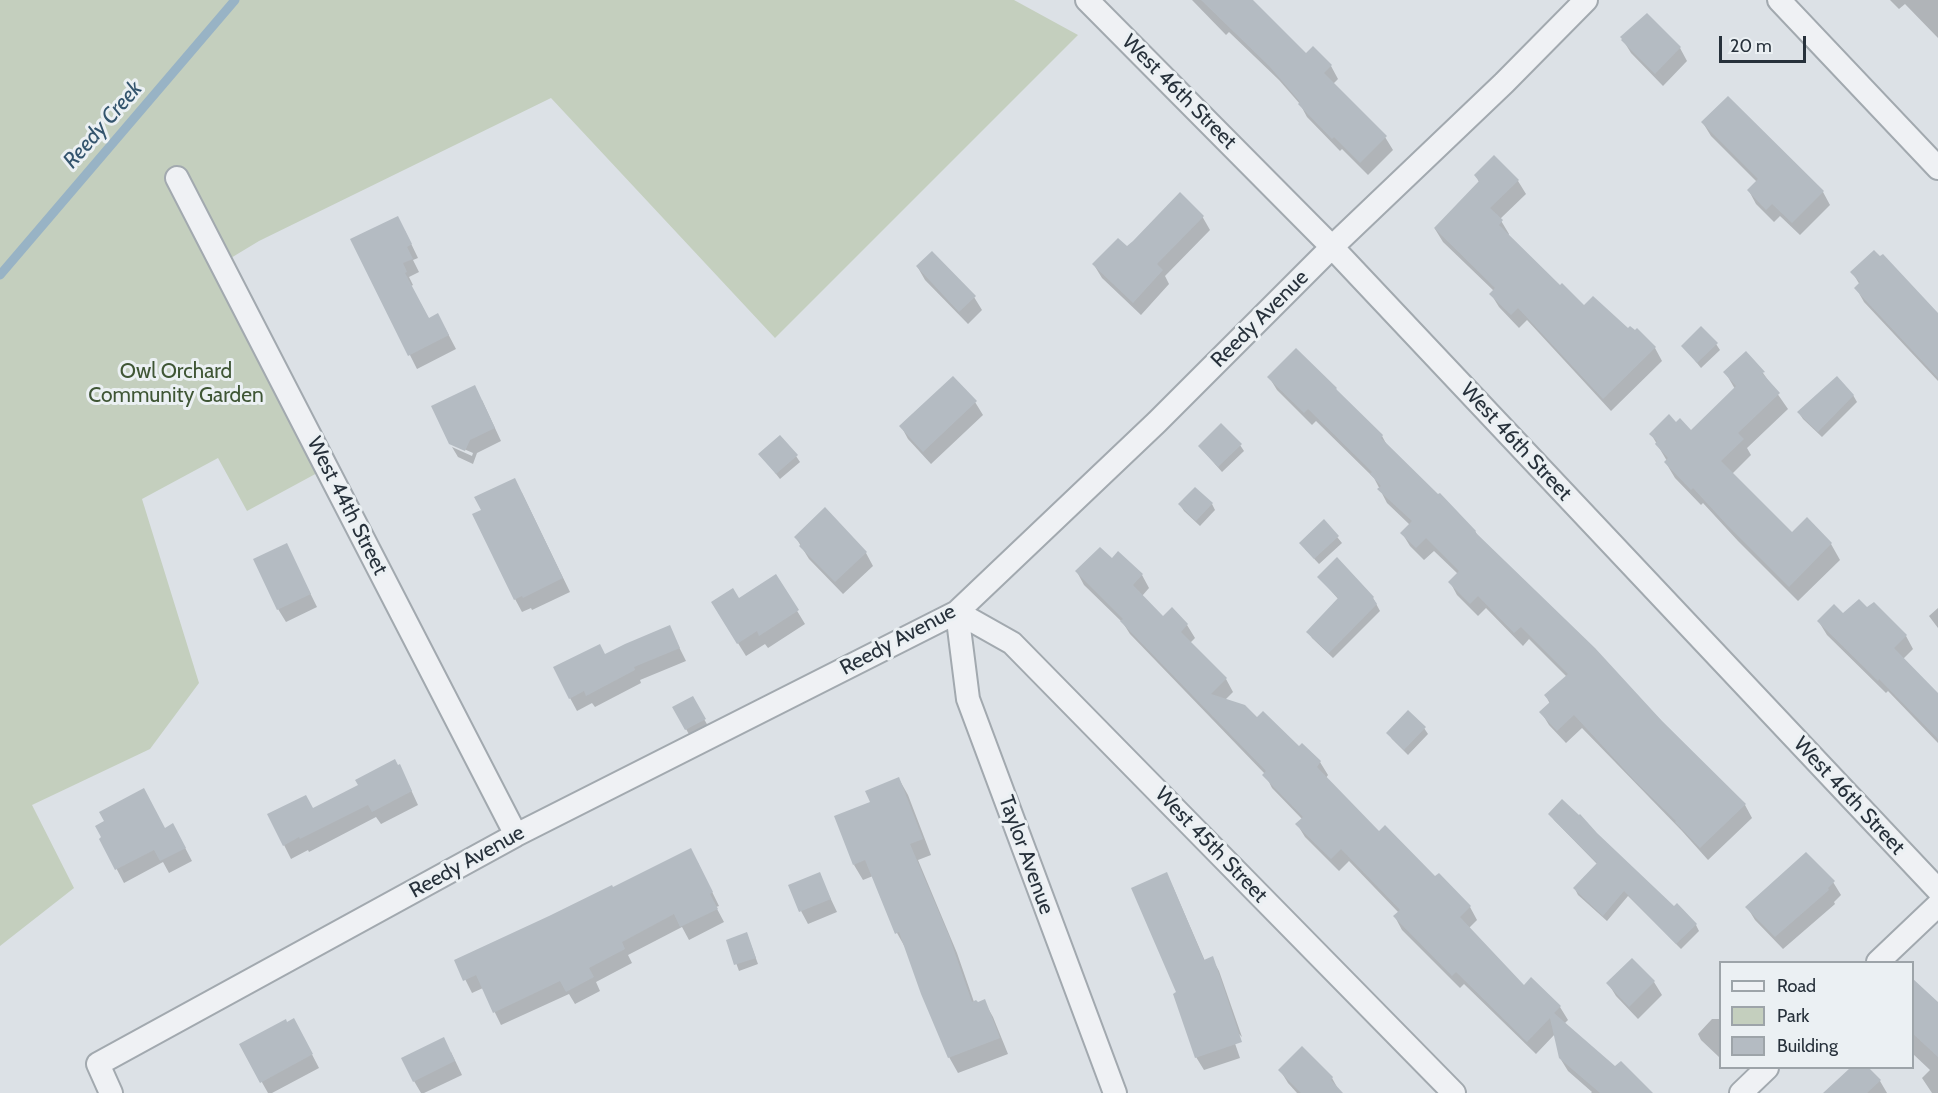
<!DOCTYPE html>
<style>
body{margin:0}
#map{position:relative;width:1938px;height:1093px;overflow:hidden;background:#dce1e6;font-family:Cabin,sans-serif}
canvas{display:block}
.legend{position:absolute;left:1719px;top:961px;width:195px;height:108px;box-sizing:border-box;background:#ebf0f3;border:2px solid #9da4a9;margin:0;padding:8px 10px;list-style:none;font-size:18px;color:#27313b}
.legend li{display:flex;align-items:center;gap:12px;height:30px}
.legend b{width:30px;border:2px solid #9da4a9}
.scale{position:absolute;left:1719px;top:36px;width:87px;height:27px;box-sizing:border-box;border:3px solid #27313b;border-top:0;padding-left:8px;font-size:18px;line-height:21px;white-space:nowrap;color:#27313b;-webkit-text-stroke:4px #ebf0f3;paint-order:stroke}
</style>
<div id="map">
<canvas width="1938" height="1093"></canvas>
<ul class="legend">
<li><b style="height:8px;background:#eff1f4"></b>Road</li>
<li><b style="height:16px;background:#c4cfbe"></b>Park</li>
<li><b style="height:16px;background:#b4bbc2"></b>Building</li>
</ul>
<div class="scale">20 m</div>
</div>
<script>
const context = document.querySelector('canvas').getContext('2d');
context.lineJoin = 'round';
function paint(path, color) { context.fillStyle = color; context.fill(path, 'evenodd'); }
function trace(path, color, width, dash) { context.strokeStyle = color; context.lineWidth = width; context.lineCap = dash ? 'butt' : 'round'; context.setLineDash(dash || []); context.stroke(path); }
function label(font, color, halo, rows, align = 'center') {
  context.font = font + ' Cabin,sans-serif'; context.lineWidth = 6; context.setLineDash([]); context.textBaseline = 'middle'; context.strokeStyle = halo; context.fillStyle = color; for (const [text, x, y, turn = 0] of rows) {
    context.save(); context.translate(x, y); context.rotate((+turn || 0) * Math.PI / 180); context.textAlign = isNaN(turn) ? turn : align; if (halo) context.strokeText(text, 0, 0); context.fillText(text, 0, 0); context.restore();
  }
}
const green = new Path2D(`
 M0,0H1014L1078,35L775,338L551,98L259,241L211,270L319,472L247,511L218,458L142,499L199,683L150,749L32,805L74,888L0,946Z`);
const shadow = new Path2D(`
 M1192,0H1251L1306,55L1331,66L1338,79L1333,84L1385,137L1393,150L1368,175L1342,149L1340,151L1307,117L1300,104L1279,80L1229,32L1226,35Z
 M1890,0H1938V38L1905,4L1899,9Z
 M1647,15L1680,48L1687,61L1663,86L1631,53L1623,40Z
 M1728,98L1823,192L1830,205L1800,235L1780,216L1774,222L1756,204L1749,191L1757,182L1711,136L1703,123Z
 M1494,157L1518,181L1526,194L1500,219L1509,234L1508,236L1560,287L1585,307L1655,348L1662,361L1611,411L1527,320L1519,328L1499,307L1491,294L1494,291L1443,242L1435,229L1479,182L1476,176Z
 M1202,216L1210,230L1165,276L1169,284L1141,315L1102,278L1094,265L1127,248Z
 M405,231L418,258L413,260L419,272L409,277L413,285L411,286L429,319L445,328L456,349L417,369L352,240Z
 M917,266L974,297L982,310L968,324L925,280Z
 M1852,272L1938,315V381L1864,302L1856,288L1860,285Z
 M1716,344L1720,350L1701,368L1683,346Z
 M1296,350L1336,389L1339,394L1382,436L1388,447L1475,531L1478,536L1745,805L1752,818L1708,860L1682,831L1582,728L1566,743L1549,725L1541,712L1550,704L1546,696L1567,677L1529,639L1523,646L1486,608L1478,616L1457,595L1450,582L1458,574L1434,551L1424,560L1410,546L1402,533L1410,525L1387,503L1374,478L1316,421L1312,425L1277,390L1269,377Z
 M1746,353L1763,373L1788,409L1747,448L1751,455L1732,474L1792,534L1807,519L1831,544L1840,560L1798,601L1738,541L1703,503L1701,505L1675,478L1666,463L1667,461L1651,434L1676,424L1691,432L1735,389L1725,372Z
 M1853,395L1857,402L1822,437L1803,419L1799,413Z
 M482,400L501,441L477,453L473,464L458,457L452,447L472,456L473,453L450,443Z
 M975,402L983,415L931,464L908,439L901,426Z
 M1240,445L1244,451L1222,472L1200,447Z
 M760,454L796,456L800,462L780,479Z
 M522,493L570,592L532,610L531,608L522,612L515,599Z
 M1212,504L1215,510L1200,526L1184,511L1180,505Z
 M1324,521L1342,543L1319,564L1305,549Z
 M796,538L866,553L873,566L843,594L809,559Z
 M286,544L317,607L286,622L278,609Z
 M1077,572L1142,575L1149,588L1142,596L1163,618L1187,625L1195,638L1190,643L1226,679L1233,692L1225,700L1320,762L1328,775L1326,778L1379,833L1470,907L1477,920L1469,928L1524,987L1560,1007L1568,1020L1564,1024L1615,1068L1651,1093H1591L1592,1092L1568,1071L1560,1058L1555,1034L1536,1054L1464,984L1460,988L1402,930L1395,917L1399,913L1349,861L1339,871L1305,837L1297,824L1302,819L1272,788L1265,774L1130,634L1123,623L1084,585Z
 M776,576L805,624L768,648L765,644L746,656L721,616L738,600Z
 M1319,577L1373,598L1380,611L1333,658L1312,638L1308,632L1339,600Z
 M1938,608V628L1929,616Z
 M1867,609L1906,636L1913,649L1903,659L1938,695V743L1888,691L1886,693L1827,635L1819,622Z
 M669,627L686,661L640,680L641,683L595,707L592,703L577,711L570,698L606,656Z
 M692,698L708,726L690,736L674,708Z
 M1424,728L1428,734L1408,755L1392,739L1388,733Z
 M400,766L418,805L381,824L376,817L309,852L308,850L291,859L269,815L313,809Z
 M899,779L908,795L931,855L918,860L957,953L974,1002L977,1004L984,1001L993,1017L1008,1054L958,1073L949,1057L906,949L897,933L873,876L863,880L854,865L872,803Z
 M1550,814L1596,834L1674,908L1696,925L1699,931L1681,949L1628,896L1607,921L1578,895L1575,889L1598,865L1554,820Z
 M165,829L180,838L192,861L169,873L163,862L124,883L101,839Z
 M698,863L719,906L716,907L724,922L689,940L682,927L628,955L632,963L596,982L600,991L575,1004L569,994L501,1025L483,988L472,993L456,961L613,888Z
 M819,874L837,912L808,924L801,911Z
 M1166,874L1173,887L1205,961L1212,958L1219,971L1242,1037L1228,1023L1240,1058L1204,1070L1196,1057L1178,993Z
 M1833,882L1841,895L1834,902L1835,904L1783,949L1755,920L1747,907Z
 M747,934L758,964L739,971L728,941Z
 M1654,982L1662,995L1638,1019L1616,996L1608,983Z
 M1912,994L1938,1004V1093H1932L1922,1078L1930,1070L1912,1053Z
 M1712,1019H1720L1719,1057L1701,1040L1698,1034Z
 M301,1033L319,1068L272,1093H268L241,1045Z
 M451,1052L462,1075L424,1093H421L414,1081Z
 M1853,1068H1867L1880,1081L1887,1093H1840L1835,1084Z
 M1280,1070L1332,1078L1337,1087L1331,1093H1297L1288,1083Z`);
const stream = new Path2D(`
 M0,275L235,0`);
const building = new Path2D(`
 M1201,0H1253L1306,53L1313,46L1332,65L1324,73L1387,136L1360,163L1334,137L1332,139L1298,104L1300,102L1270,67Z
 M1647,13L1681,47L1655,74L1621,40L1622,39L1620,37Z
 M1728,96L1824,191L1792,223L1772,204L1766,210L1747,190L1758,179L1701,122Z
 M1494,155L1519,180L1490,208L1503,220L1499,225L1560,285L1562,283L1584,305L1593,296L1628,328L1630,326L1635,330L1637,328L1656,347L1603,399L1518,308L1511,315L1489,294L1495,288L1434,228L1479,181L1474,175Z
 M1180,192L1204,216L1157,264L1163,270L1133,303L1092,264L1118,238L1127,246L1133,241Z
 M398,216L412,244L407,247L413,259L403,263L407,272L405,273L429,318L438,313L449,335L408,356L350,239Z
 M1874,250L1880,256L1883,254L1938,313V378L1854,288L1860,282L1850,272Z
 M932,251L976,296L959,312L916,266Z
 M1701,326L1718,343L1697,363L1681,346Z
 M1296,348L1337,388L1336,389L1383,435L1381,438L1438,494L1440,493L1476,531L1475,532L1595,648L1662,721L1746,804L1700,848L1675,822L1676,821L1635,781L1574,715L1557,731L1539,712L1550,702L1544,695L1568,674L1521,627L1514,633L1478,596L1470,604L1448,582L1459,571L1426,538L1416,548L1400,533L1412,521L1377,489L1381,486L1370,474L1372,472L1308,409L1304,413L1267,377Z
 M1746,351L1765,372L1762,373L1780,393L1738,433L1744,439L1721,461L1792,532L1807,517L1832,543L1789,587L1727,525L1693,488L1691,490L1664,462L1668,458L1655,444L1657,441L1649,434L1669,414L1676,422L1680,418L1691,430L1736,386L1723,372Z
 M953,376L977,401L923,452L899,426Z
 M1837,376L1854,395L1818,432L1797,412Z
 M475,385L495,428L470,440L465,451L449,444L431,406Z
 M1221,423L1242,444L1218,467L1198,446Z
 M780,435L798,455L776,474L758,454Z
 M515,478L563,578L523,598L522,596L514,600L472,514L481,510L474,497Z
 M1195,487L1213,503L1196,521L1178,504Z
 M825,507L867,552L835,582L799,546L801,544L794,537Z
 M1324,519L1339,536L1314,559L1299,543Z
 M287,543L311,594L277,610L253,559Z
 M1100,547L1112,558L1118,551L1143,574L1133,585L1163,616L1172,607L1188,624L1181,632L1227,678L1211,694L1245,705L1257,717L1263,711L1299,746L1302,743L1321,761L1317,767L1379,831L1385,825L1435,876L1439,873L1471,906L1460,917L1524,985L1531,977L1561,1006L1554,1013L1615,1066L1621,1061L1653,1093H1600L1559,1058L1550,1018L1527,1042L1456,972L1452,976L1393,916L1400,910L1341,849L1331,859L1295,824L1303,817L1262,775L1266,771L1120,621L1123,619L1075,571Z
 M1337,557L1374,597L1373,598L1377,604L1329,653L1306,632L1338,598L1317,577Z
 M776,574L799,610L759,636L757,631L737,644L711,602L733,588L739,598Z
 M1859,599L1867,607L1874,602L1907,635L1894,648L1938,693V739L1879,679L1878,681L1817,621L1834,604L1843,613Z
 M670,625L680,648L634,667L635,670L586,696L584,691L569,699L553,667L600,644L605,654L625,644Z
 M693,696L706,719L685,730L672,707Z
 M1408,710L1426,727L1404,750L1386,733Z
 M395,759L398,765L400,764L412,791L372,812L368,805L300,839L299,837L283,846L267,814L306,795L313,808L358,785L355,780Z
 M899,777L923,839L910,844L949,936L972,1002L976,1000L978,1002L985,999L1000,1038L948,1058L921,994L899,932L895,934L865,860L853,865L834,816L870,802L865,791Z
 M144,788L165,828L173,823L186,848L160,861L154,850L115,870L99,839L101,837L95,826L104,821L99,812Z
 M1562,799L1579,815L1580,814L1597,833L1674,906L1677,903L1697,924L1676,944L1624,891L1603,916L1573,888L1597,863L1548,814Z
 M691,848L713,892L710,894L718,909L680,927L674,914L622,942L625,949L589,968L594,977L566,992L560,981L493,1013L476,975L463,981L454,960L549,916L612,885L613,887Z
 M1806,852L1835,881L1828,888L1829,890L1775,937L1745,907Z
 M820,872L831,899L799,912L788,885Z
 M1167,872L1204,960L1213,956L1242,1042L1195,1058L1173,994L1176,992L1131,888Z
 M747,932L756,958L734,965L726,940Z
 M1632,958L1655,981L1629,1007L1606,983Z
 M1912,978L1938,1002V1057L1912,1033Z
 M294,1018L313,1054L260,1083L239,1044L286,1019L287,1022Z
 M444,1037L455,1061L413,1082L401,1058Z
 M1302,1046L1333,1077L1331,1080L1343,1093H1301L1278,1070Z
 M1850,1068H1869L1881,1080L1867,1093H1823Z`);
const minor = new Path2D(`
 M1087,0L1332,247L1938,890
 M1779,0L1938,168
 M177,178L516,835
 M957,612L1012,643L1454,1093
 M957,612L968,699L1115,1093
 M1878,962L1938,905
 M111,1093L98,1064L516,835L957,612L1157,422L1332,247L1504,83L1586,0
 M1741,1093L1767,1068`);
const streetNames = [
 ["West 46th Street",1179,92,45],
 ["Reedy Avenue",1260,319,-45],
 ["West 46th Street",1516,442,47],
 ["West 44th Street",347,506,63],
 ["Reedy Avenue",898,640,-28],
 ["West 46th Street",1849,796,47],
 ["West 45th Street",1211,845,46],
 ["Taylor Avenue",1026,855,70],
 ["Reedy Avenue",467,862,-29]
];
const parkNames = [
 ["Owl Orchard",176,372],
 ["Community Garden",176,396]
];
const waterNames = [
 ["Reedy Creek",103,125,-49]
];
paint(green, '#c4cfbe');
paint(shadow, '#0003');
trace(stream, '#98b3c5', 9);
paint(building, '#b4bbc2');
trace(minor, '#a2a9af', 26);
trace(minor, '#eff1f4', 22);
label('21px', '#27313b', '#ebf0f3', streetNames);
label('21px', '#3f5635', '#ebf0f3', parkNames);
label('italic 22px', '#33546d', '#ebf0f3', waterNames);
</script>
